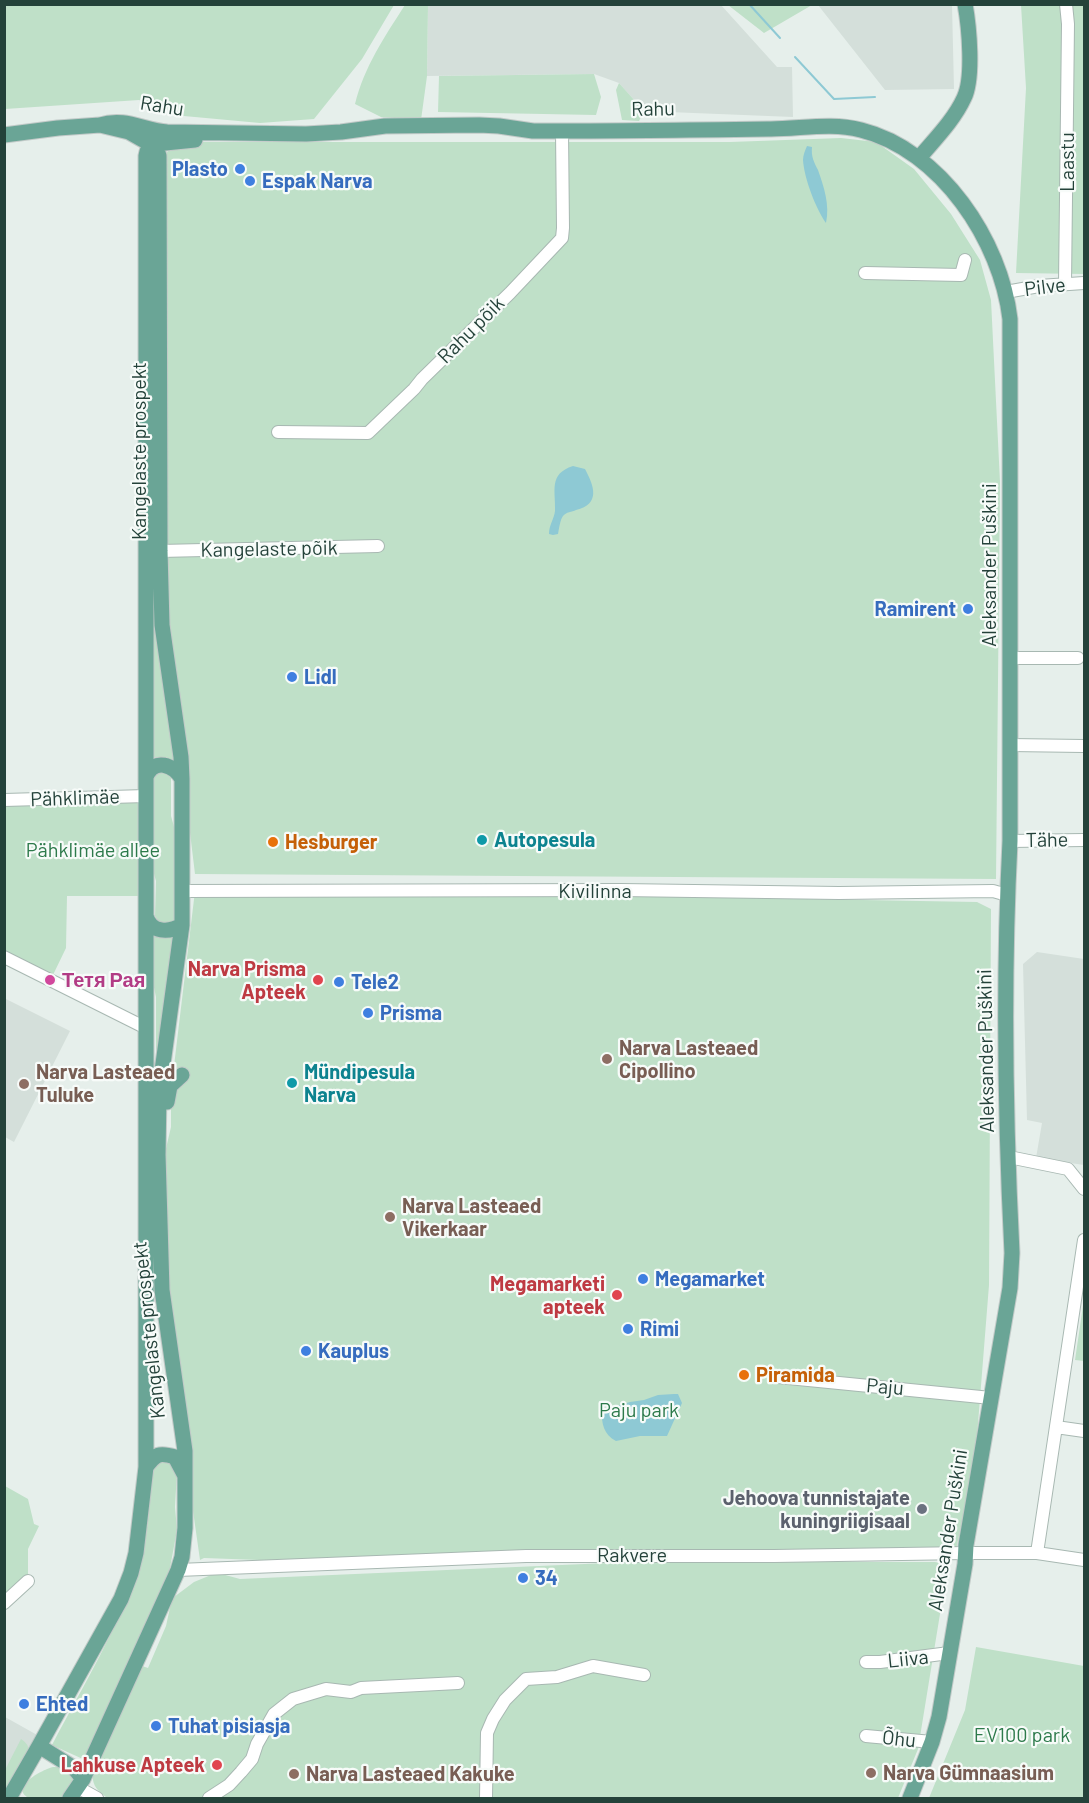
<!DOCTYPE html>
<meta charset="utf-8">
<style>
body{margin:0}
#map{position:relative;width:1089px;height:1803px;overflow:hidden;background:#e6efeb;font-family:Barlow,sans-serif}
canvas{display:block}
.frame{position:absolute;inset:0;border:6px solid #24423a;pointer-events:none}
</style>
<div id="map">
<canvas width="1089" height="1803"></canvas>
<div class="frame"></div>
</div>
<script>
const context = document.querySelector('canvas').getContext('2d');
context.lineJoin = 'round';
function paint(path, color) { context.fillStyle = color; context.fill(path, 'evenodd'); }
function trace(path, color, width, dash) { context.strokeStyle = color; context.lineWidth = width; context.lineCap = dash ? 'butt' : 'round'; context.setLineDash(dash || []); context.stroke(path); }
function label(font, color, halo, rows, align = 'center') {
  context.font = font + ' Barlow,sans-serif'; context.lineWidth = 4.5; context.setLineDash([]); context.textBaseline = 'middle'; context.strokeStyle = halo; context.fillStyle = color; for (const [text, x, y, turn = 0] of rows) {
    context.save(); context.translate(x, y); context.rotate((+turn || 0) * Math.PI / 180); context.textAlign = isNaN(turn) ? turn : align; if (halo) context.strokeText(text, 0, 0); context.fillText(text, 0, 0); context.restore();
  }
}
const built = new Path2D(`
 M428,5H721L777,67H792L793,117L644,111L619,83L594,74L427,76Z
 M818,5H952L954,89L885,90Z
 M1037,952L1084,959V1165L1036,1158L1042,1123L1027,1120L1023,964Z
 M4,998L70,1031L14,1142L5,1137Z
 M5,1717L39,1736L5,1792Z`);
const green = new Path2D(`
 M5,4H394V5L362,59L314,119L260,123L184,116L139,100L5,109Z
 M405,5H428L427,76L421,120L381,117L355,104C364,67 385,36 405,5Z
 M728,5H812L764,33Z
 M1021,5H1084V274L1016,273L1026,88Z
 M594,74L601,97L596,115L438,112L439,76Z
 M619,83L644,111L639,121L622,120L616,90Z
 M841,138L876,142L914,169L951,214L980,260L991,300L1000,482L996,879L195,874L161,593L166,153L176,145L200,142H730Z
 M154,621L175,761L165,757H151L152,622Z
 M156,770L169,772L171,778V816L176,834V918L171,924L159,922L155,916L156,881L151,863L152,778Z
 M141,802V896H67L66,948L52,977L5,953L4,806Z
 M195,891L408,892L977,902L991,909L989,1285L977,1436L965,1508L955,1554L259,1560L204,1558L200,1560L163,1300L164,1157L171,1127V1091Z
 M151,933L167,938L175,937L156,1054V997L151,973Z
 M1084,1299V1361L1075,1360Z
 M168,1459L177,1472L175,1507L177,1530L170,1568L162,1590L85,1760L52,1745C84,1684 121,1624 141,1558C149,1529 150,1497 152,1467L154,1463Z
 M5,1486L28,1499L34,1524L39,1526L28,1549V1581L5,1603Z
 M631,1562H935C941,1563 944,1565 947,1571L918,1749L898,1798H107C101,1793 94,1788 93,1780C92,1764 133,1685 142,1666L148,1668L166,1626L171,1603L174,1597L194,1582L211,1575L218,1573L240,1579Z
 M976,1647L1084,1666V1798H929L965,1710Z
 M21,1739C27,1743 29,1746 29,1754L5,1792V1770Z
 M53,1767H60L76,1778L64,1798C56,1798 36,1801 29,1798C8,1787 44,1769 53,1767Z`);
const water = new Path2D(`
 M807,146L812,147C811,157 814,162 818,170C824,187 830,205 826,223C816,209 804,178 803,160C803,155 805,151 807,146Z
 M573,466L585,469C594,486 601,504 576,510C572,512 566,512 563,516C560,520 559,529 558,534L553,535L549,534C549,525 554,519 555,511C556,491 548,474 573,466Z
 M674,1394H678L682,1403L667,1436H640L616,1441C604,1435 601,1423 602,1410L630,1402L644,1400L658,1395Z`);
const stream = new Path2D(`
 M749,4L780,38
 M795,57L834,99L875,97`);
const minor = new Path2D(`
 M865,273L961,275L965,260
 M1065,284L1068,24L1066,4
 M1006,292L1039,286L1084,283
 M278,432L368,433L414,389L422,379L510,293L562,238L563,228L562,131
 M160,551L378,546
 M1010,658H1078
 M1010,745L1084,746
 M4,800L146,796
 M1010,841L1084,840
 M182,891L621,890L839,893L993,891L1007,895
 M4,957L146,1028
 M1009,1157L1068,1169L1084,1189
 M778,1377L991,1398
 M1056,1427L1084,1431
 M1037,1553L1084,1240
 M178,1570L526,1556H774L966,1553H1037L1084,1560
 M4,1603L28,1581
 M866,1662H880L949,1653
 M866,1736L932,1742
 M79,1788L97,1798
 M209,1798L229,1785L241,1772L252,1759L257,1744L274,1714L293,1699L326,1689L351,1692L361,1688L458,1683
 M486,1798L487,1733L493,1719L505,1700L526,1679L557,1677L593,1666L644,1675`);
const major = new Path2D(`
 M100,125C125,117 143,130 167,132L306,134L341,132L385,126L479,125L499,126L533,131H562C632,131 701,130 771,129C801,129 831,122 861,130C941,150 1001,241 1010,319V841C1003,978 1005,1116 1012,1253L1010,1288L966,1545L965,1564L939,1717L932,1742L910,1798
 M4,135L58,128L100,125L129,132L143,140L155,144L195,140
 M919,158C935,139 954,120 964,98C974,78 969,26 965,4
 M146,777C154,757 174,765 182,779
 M146,916C151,933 169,933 182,925
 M167,1102L170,1086L182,1075
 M146,1467C156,1454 159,1452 175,1457L184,1474
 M39,1746L74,1768L83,1779
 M9,1798L39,1746L121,1599L131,1573L136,1553L146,1467V156C148,144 155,136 167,132
 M70,1798L83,1779L178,1570L182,1557L185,1528V1451L162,1290L158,1155L159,1093L182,925V779L181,757L162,625L160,551L159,156L154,140L149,134`);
const markers = [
 [240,169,6,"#3f7fe0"],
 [250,181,6,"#3f7fe0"],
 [968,609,6,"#3f7fe0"],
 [292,677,6,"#3f7fe0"],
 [482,840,6,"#0f9aa8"],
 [273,842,6,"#e8710a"],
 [50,980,6,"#d1479c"],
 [318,980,6,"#e0444e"],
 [339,982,6,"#3f7fe0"],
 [368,1013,6,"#3f7fe0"],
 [607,1059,6,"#8d6e63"],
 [292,1083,6,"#0f9aa8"],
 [24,1084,6,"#8d6e63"],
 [390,1217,6,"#8d6e63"],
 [643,1279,6,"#3f7fe0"],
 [617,1295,6,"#e0444e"],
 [628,1329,6,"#3f7fe0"],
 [306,1351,6,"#3f7fe0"],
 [744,1375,6,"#e8710a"],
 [922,1509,6,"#6b7280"],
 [523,1578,6,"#3f7fe0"],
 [24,1704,6,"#3f7fe0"],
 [156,1726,6,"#3f7fe0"],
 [217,1765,6,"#e0444e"],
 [871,1773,6,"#8d6e63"],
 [294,1774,6,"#8d6e63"]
];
const streetNames = [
 ["Rahu",162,106,9],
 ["Rahu",653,109,-1],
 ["Laastu",1067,162,-90],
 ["Pilve",1045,287,-7],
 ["Rahu põik",471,330,-45],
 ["Kangelaste prospekt",139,451,-90],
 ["Kangelaste põik",269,549,-1],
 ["Aleksander Puškini",989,565,-90],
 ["Pähklimäe",75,798,-2],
 ["Tähe",1047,840,-1],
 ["Kivilinna",595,891],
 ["Aleksander Puškini",986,1051,-91],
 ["Kangelaste prospekt",149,1330,-96],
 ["Paju",885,1387,5],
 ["Aleksander Puškini",948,1530,-81],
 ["Rakvere",632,1555],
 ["Liiva",908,1659,-6],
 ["Õhu",899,1739,6]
];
const shopNames = [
 ["Plasto",228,169,"right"],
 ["Espak Narva",262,181],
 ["Ramirent",956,609,"right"],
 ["Lidl",304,677],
 ["Tele2",351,982],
 ["Prisma",380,1013],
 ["Megamarket",655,1279],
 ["Rimi",640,1329],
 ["Kauplus",318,1351],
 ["34",535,1578],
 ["Ehted",36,1704],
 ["Tuhat pisiasja",168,1726]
];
const cultureNames = [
 ["Autopesula",494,840],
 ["Mündipesula",304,1072],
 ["Narva",304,1095]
];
const foodNames = [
 ["Hesburger",285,842],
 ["Piramida",756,1375]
];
const parkNames = [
 ["Pähklimäe allee",93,850],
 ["Paju park",639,1410],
 ["EV100 park",1022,1735]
];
const healthNames = [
 ["Narva Prisma",306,969],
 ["Apteek",306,992],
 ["Megamarketi",605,1284],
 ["apteek",605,1307],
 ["Lahkuse Apteek",205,1765]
];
const hotelNames = [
 ["Тетя Рая",62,980]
];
const educationNames = [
 ["Narva Lasteaed",619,1048],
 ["Cipollino",619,1071],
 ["Narva Lasteaed",36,1072],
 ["Tuluke",36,1095],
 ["Narva Lasteaed",402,1206],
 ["Vikerkaar",402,1229],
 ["Narva Gümnaasium",883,1773],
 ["Narva Lasteaed Kakuke",306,1774]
];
const worshipNames = [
 ["Jehoova tunnistajate",910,1498],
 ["kuningriigisaal",910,1521]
];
paint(built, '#d4dfda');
paint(green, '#bfe0c8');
paint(water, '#8ec9d4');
trace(stream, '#8ec9d4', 2);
trace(minor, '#a8b8b2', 14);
trace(major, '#c2cac8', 17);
trace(minor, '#fff', 12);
trace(major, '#6aa596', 15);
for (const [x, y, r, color] of markers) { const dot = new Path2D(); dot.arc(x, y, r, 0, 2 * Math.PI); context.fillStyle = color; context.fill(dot); trace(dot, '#f7fbf9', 2); }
label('20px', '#24423a', '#f7fbf9', streetNames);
label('bold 20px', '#366cbe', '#f7fbf9', shopNames, 'left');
label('bold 20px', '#0d838f', '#f7fbf9', cultureNames, 'left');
label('bold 20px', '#c56008', '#f7fbf9', foodNames, 'left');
label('20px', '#2d7a4b', '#f7fbf9', parkNames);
label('bold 20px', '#be3a42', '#f7fbf9', healthNames, 'right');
label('bold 20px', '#b23c85', '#f7fbf9', hotelNames, 'left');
label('bold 20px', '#785e54', '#f7fbf9', educationNames, 'left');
label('bold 20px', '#5b616d', '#f7fbf9', worshipNames, 'right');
</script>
